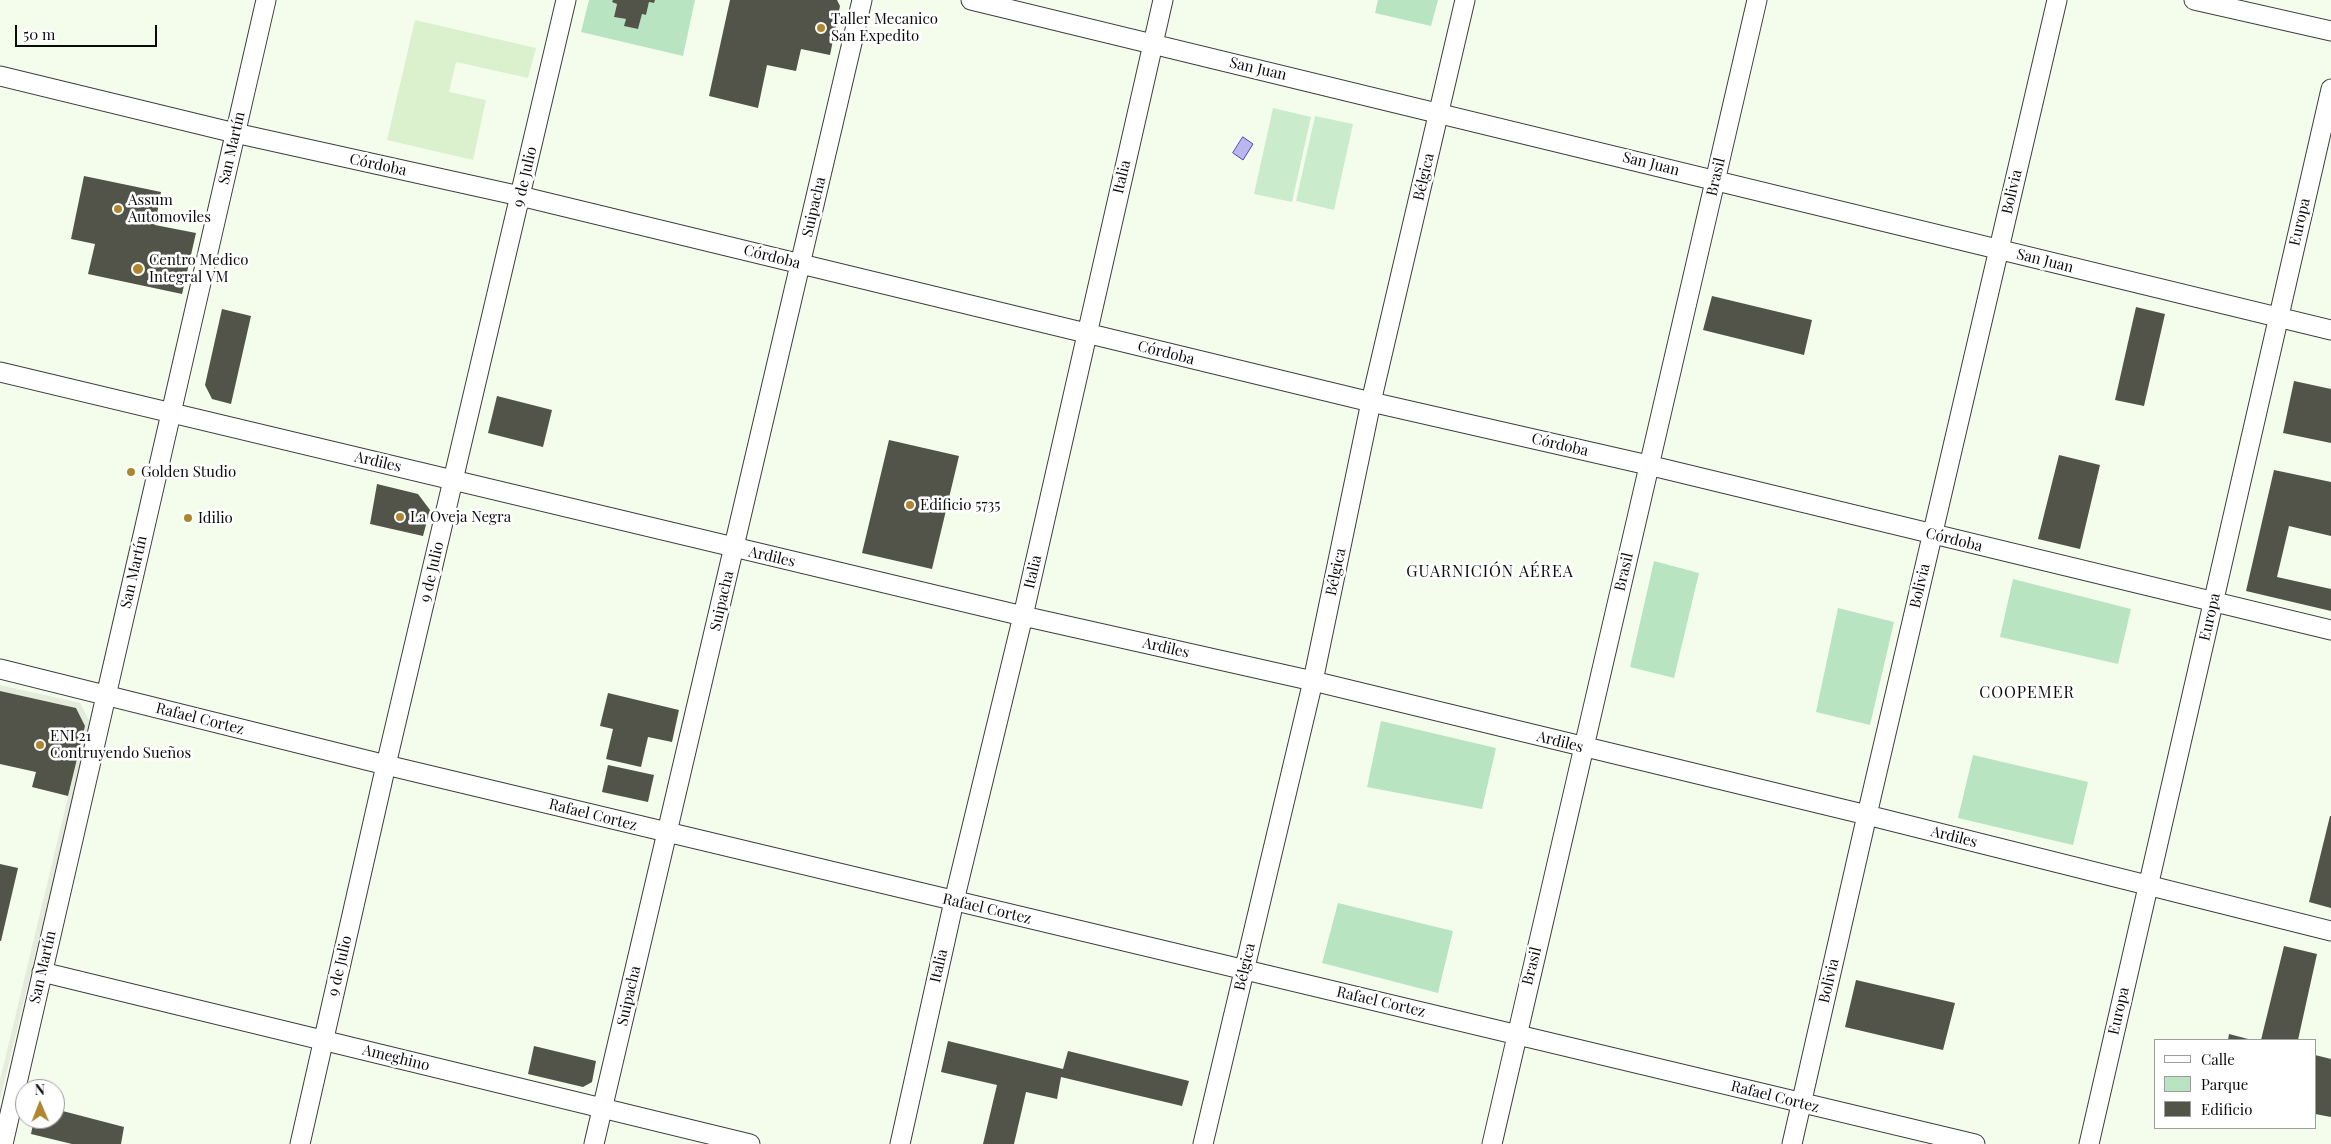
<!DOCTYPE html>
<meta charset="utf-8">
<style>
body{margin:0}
#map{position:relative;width:2331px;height:1144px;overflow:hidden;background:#f4fdec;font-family:"Playfair Display",serif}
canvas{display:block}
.legend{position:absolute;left:2154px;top:1039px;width:162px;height:90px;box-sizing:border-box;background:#fff;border:1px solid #9d9d9d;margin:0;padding:6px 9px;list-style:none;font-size:15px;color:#0b0b0b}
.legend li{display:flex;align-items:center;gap:10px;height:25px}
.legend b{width:25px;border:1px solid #9d9d9d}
.north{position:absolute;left:15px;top:1079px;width:50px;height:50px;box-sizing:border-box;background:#fff;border:1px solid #9d9d9d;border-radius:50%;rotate:359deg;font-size:14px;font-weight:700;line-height:20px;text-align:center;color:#0b0b0b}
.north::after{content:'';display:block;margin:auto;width:18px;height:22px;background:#af8630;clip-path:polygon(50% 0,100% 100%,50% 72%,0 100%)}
.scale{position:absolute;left:15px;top:25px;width:142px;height:22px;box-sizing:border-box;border:2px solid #0b0b0b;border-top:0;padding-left:6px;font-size:15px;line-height:18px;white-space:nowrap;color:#0b0b0b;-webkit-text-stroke:4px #fff;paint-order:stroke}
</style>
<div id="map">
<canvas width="2331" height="1144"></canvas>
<ul class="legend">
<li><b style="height:6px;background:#fff"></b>Calle</li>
<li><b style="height:14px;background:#b9e4c2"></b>Parque</li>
<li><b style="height:14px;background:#525349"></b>Edificio</li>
</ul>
<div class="north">N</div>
<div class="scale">50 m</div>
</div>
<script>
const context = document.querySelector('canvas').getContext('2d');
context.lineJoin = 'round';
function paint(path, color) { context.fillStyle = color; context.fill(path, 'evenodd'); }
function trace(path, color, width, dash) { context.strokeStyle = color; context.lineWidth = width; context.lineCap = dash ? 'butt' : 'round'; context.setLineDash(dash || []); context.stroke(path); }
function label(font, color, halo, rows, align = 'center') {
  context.font = font + ' "Playfair Display",serif'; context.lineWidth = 5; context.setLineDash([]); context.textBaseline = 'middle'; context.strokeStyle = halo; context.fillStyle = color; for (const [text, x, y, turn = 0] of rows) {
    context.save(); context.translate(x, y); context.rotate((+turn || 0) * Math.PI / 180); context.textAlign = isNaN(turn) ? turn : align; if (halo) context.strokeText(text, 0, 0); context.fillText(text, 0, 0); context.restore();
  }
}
const farmland = new Path2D(`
 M415,20L536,48L528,78L456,62L449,92L486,100L473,160L387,140Z`);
const green = new Path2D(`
 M589,0H613V2L617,4L614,17L626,19L625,26L638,29L642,14L646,15L649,2L654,3L655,0H695L683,56L581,32Z
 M1378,0H1438L1431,26L1375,13Z
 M1654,561L1699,573L1674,678L1630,667Z
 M2013,579L2131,609L2118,664L2000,637Z
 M1838,608L1894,622L1870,725L1816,712Z
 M1381,721L1496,748L1482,809L1367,787Z
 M1973,755L2088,782L2073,845L1958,818Z
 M1338,903L1453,931L1438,993L1322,963Z`);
const pitch = new Path2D(`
 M1273,108L1311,117L1292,202L1254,194Z
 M1315,116L1353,124L1334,210L1296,201Z`);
const plaza = new Path2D(`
 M0,685L80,703L91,724L0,1100V1080L85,726L76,708L0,691Z`);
const water = new Path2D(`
 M1243,137L1253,144L1243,160L1233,153Z`);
const building = new Path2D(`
 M613,0H655L654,3L649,2L646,15L642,14L638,29L624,26L626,19L614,17L617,4L612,2Z
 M730,0H837L840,6L830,55L801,49L796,71L767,65L758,108L709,96Z
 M84,176L161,192L155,225L196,233L182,294L88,274L95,244L71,239Z
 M1712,296L1812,320L1804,355L1703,330Z
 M2136,307L2165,314L2144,406L2115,400Z
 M222,309L251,316L231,404L212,399L205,385Z
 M2294,381L2331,389V443L2283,433Z
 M497,396L552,410L543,447L488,433Z
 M889,440L959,456L932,569L862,553Z
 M2059,455L2100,465L2080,549L2038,539Z
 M2274,470L2331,482V536L2289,526L2277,577L2331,589V611L2246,591Z
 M377,484L418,494L430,510L423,536L370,524Z
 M0,691L76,708L85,726L68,796L32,787L36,772L0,764Z
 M608,693L679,710L672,742L648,737L641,767L606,759L613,729L600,726Z
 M608,765L654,775L648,802L602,792Z
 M2330,816H2331V908L2309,902Z
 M0,864L18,868L1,941H0Z
 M2284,946L2317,954L2298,1040H2261Z
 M1856,980L1955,1003L1943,1050L1845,1027Z
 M2229,1034L2252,1040H2228Z
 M948,1041L1063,1069L1068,1051L1189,1081L1182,1106L1061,1077L1057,1099L1026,1092L1014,1144H983L997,1085L941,1072Z
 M534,1046L596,1061L592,1082L583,1087L528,1074Z
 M2315,1055L2331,1059V1117L2315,1114Z
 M55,1109L124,1127L121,1144H72L31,1134L34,1119H55Z`);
const minor = new Path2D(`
 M971,0L2331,330
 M2194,0L2331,31
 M0,76L235,133L520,196L1371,402L1648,465L2331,630
 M0,372L1023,616L1313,681L1867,815L2331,931
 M0,669L386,765L1975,1144
 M42,972L750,1144
 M3,1144L266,0
 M300,1144L386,765L566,0
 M594,1144L862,0
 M900,1144L954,901L1023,616L1163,0
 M1203,1144L1313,681L1371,402L1465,0
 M1492,1144L1757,0
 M1792,1144L1867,815L2057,0
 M2089,1144L2331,89`);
const markers = [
 [821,28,5,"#af8630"],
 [118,209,5,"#af8630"],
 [138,269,6,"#af8630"],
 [131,472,5,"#af8630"],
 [910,505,5,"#af8630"],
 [400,517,5,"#af8630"],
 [188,518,5,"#af8630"],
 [40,745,5,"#af8630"]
];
const poiNames = [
 ["Taller Mecanico",831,19],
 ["San Expedito",831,36],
 ["Assum",128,200],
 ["Automoviles",128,217],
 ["Centro Medico",149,260],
 ["Integral VM",149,277],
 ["Golden Studio",141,472],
 ["Edificio 5735",920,505],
 ["La Oveja Negra",410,517],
 ["Idilio",198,518],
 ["ENI 21",50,736],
 ["Contruyendo Sueños",50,753]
];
const streetNames = [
 ["San Juan",1258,69,13],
 ["San Martín",232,148,-77],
 ["San Juan",1651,164,14],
 ["Córdoba",378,165,12],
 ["9 de Julio",525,177,-77],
 ["Italia",1122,177,-77],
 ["Bélgica",1424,177,-77],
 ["Brasil",1716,177,-77],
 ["Bolivia",2012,192,-77],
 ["Suipacha",814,207,-77],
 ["Europa",2300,222,-77],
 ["Córdoba",772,257,14],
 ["San Juan",2045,261,14],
 ["Córdoba",1166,353,14],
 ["Córdoba",1560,445,13],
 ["Ardiles",378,462,13],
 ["Córdoba",1954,540,14],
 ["Ardiles",772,557,13],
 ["San Martín",134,572,-77],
 ["9 de Julio",432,572,-77],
 ["Italia",1033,572,-77],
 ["Bélgica",1336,572,-78],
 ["Brasil",1624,572,-77],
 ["Bolivia",1920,586,-77],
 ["Suipacha",722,601,-77],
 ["Europa",2210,617,-77],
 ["Ardiles",1166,648,13],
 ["Rafael Cortez",200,719,14],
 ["Ardiles",1560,742,14],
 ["Rafael Cortez",593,815,14],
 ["Ardiles",1954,837,14],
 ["Rafael Cortez",987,909,13],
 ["9 de Julio",340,966,-77],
 ["Italia",939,966,-77],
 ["Brasil",1532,966,-76],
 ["San Martín",43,967,-77],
 ["Bélgica",1245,967,-77],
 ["Bolivia",1829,981,-77],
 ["Suipacha",629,996,-77],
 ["Rafael Cortez",1381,1002,13],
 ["Europa",2119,1011,-77],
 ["Ameghino",396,1058,14],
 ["Rafael Cortez",1775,1097,14]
];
const neighbourhoodNames = [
 ["GUARNICIÓN AÉREA",1490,572],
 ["COOPEMER",2027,693]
];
paint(farmland, '#dbf1ce');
paint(green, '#b9e4c2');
paint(pitch, '#caeccc');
paint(plaza, '#e5ecdc');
paint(water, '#bbb5f0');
trace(water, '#5242c1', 1);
paint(building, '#525349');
trace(minor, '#3e3e3e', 21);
trace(minor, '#fff', 19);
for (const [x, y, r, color] of markers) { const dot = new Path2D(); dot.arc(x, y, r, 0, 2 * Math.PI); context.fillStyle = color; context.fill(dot); trace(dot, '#fff', 2); }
label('15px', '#0b0b0b', '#fff', poiNames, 'left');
label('15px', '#0b0b0b', '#fff', streetNames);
context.letterSpacing = '1px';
label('16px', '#0b0b0b', '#fff', neighbourhoodNames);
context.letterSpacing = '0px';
</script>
